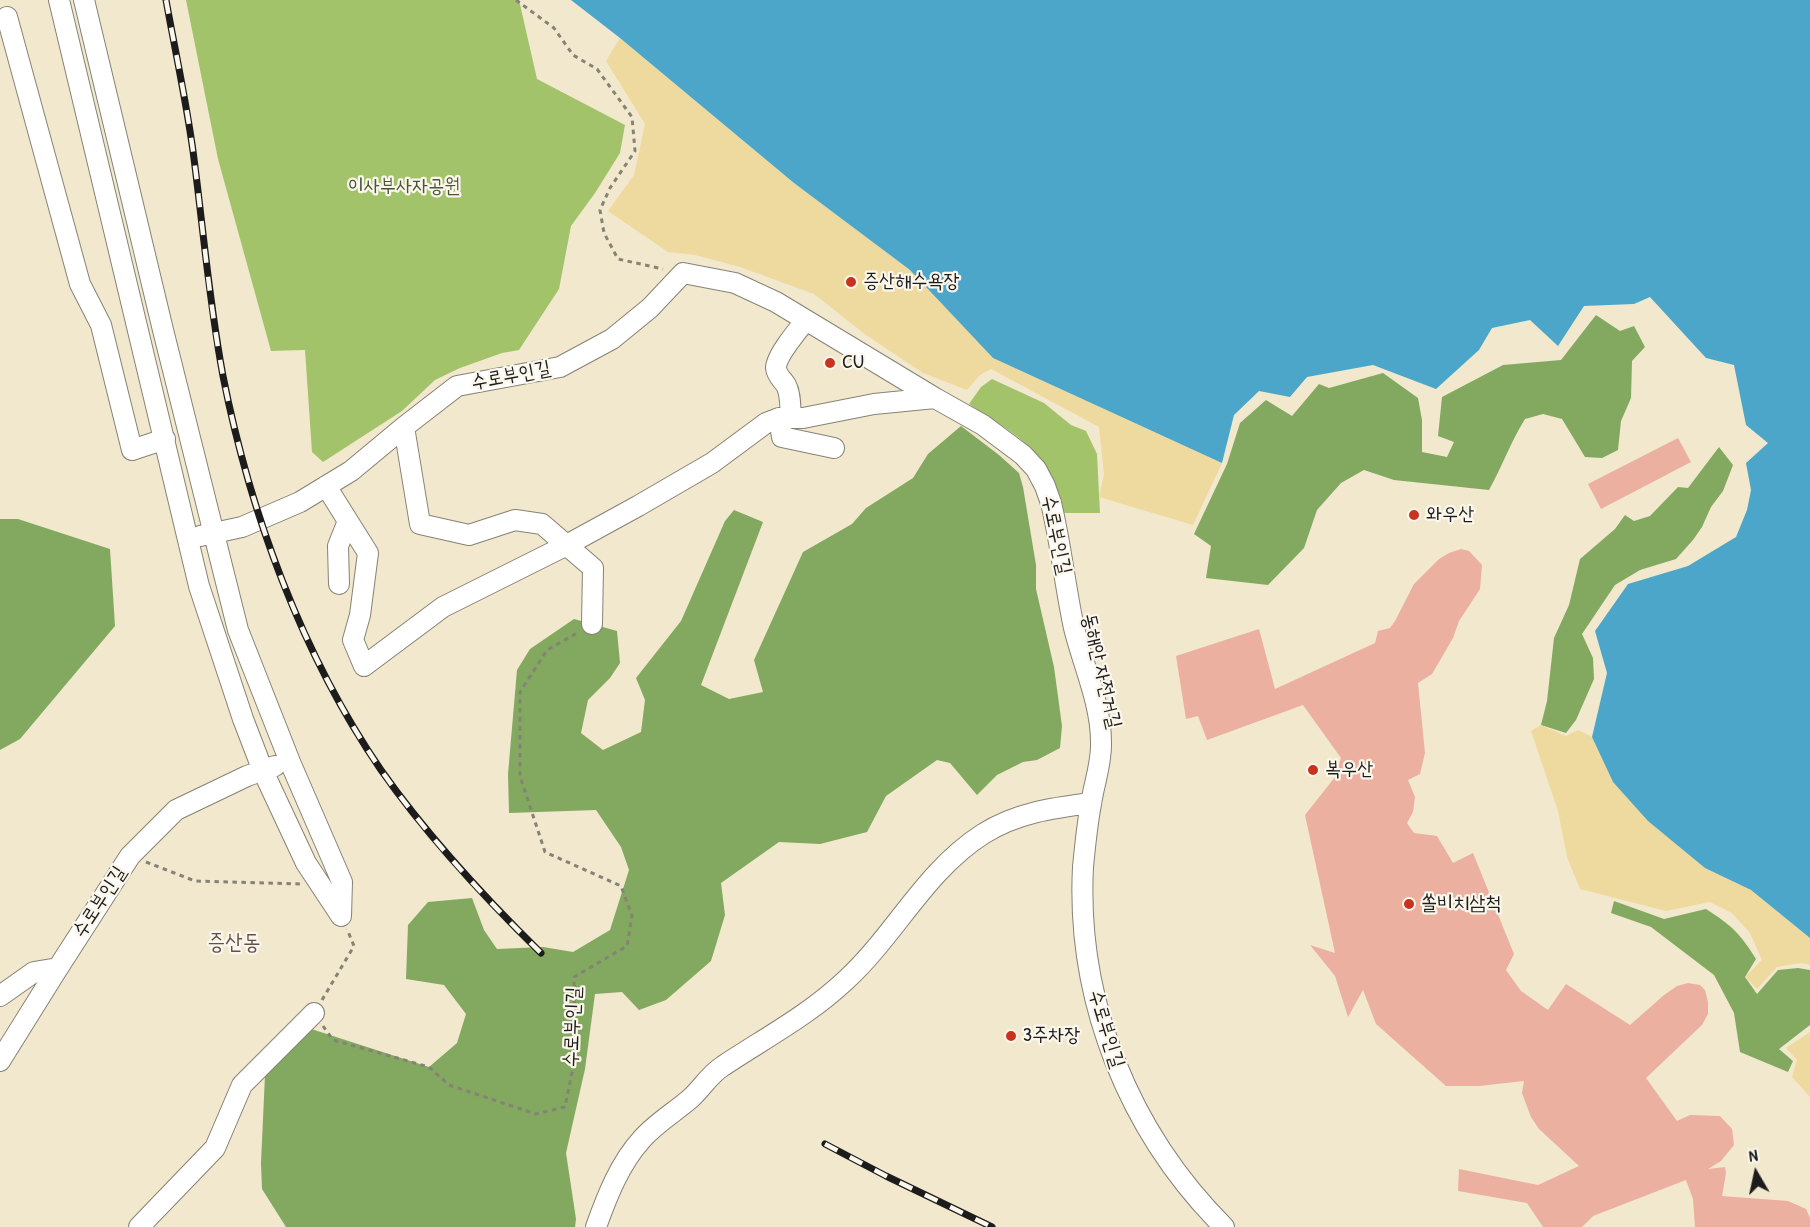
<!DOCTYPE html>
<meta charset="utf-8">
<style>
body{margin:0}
#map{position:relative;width:1810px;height:1227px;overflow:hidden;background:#f1e8ce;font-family:"Patrick Hand",sans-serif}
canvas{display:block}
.north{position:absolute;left:1726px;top:1143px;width:60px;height:60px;-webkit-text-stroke:4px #fbf7ec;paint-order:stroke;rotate:351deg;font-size:16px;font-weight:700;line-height:24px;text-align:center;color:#1c1c1c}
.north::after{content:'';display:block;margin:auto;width:21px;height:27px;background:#1c1c1c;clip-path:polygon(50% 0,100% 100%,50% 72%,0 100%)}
</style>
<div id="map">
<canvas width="1810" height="1227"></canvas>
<div class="north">N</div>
</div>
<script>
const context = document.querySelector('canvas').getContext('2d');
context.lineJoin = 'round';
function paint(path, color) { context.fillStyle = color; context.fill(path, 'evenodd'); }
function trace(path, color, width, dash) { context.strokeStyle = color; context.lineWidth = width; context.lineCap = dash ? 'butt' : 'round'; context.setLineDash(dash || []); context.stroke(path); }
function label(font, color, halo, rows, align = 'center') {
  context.font = font + ' "Patrick Hand","Poor Story",sans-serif'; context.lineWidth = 4.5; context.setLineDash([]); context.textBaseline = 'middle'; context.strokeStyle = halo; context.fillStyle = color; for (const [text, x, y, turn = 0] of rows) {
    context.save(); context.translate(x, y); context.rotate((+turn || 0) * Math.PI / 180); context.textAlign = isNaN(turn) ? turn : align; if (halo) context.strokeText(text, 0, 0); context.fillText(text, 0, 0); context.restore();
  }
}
const green = new Path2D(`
 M186,0H519L537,79L625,125L620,153L595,193L571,226L559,289L519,350L502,353L460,368L435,380L402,411L323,462L312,452L305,350L271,351L218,159Z
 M992,379L1044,403L1071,425L1086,431L1097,454L1100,513H1062C1057,499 1054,482 1047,469C1031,440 995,422 969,404L981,387Z`);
const forest = new Path2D(`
 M1596,315L1620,331L1634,326L1645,347L1632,361L1631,398L1621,421L1618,450L1602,458L1585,457L1562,419L1543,414L1525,419C1510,443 1502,467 1489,490L1394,480L1364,470L1341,483L1317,510L1304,548L1268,585L1206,578L1211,546L1194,534L1227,464L1240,423L1266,400L1292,416L1319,384L1329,388L1383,373L1418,398L1422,420V452L1447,457L1454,442L1438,436L1442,397L1503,365L1561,360Z
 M961,426L999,455L1019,473L1023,487L1036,565V589L1054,667L1062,726L1060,748L1037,760L1023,762L997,775L977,795L950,763L937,760L886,796L867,832L820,844L779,842L721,883L725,915L711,961L666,1000L639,1010L622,992L595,994L585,1069L566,1153L576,1219L575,1227H286L262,1189L261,1163L265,1075L302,1026L429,1067L457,1043L466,1014L444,985L406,979L408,925L428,902L472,898L484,930L497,949L543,947L573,952L610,930L629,870L621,847L596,810L509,813L508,774L517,670L530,649L574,619L617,631L620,663L610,678L588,700L581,733L603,750L641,732L645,700L636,678L681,621L725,521L734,510L763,522L701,685L729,699L763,692L754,660L803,552L852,524L866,508L913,478L928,454Z
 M1719,447L1733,465L1723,491L1711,507L1702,527L1693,540L1676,559L1640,570L1615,585L1582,634L1593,658L1594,679L1576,720L1566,733L1541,725L1547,701L1554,638L1569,605L1580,559L1615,529L1625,515L1634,521L1650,516L1678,487L1688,488Z
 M0,519H18L110,549L115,626L20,739L0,750Z
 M1614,901L1664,919L1706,909C1731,925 1740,933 1756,959L1745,977L1757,994L1778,970L1798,968L1810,970V1025L1779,1049L1793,1061L1788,1072L1740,1052L1734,1013L1714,975L1651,927L1611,913Z`);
const sand = new Path2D(`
 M620,38L794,183L910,270L993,358L1222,463L1193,525L1099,497L1104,474L1099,427L991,369L980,375L967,390L923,373L866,335L814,294L740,267L695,255L668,252L608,211L634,175L645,124L606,61Z
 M1541,725L1566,736L1578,730L1592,737L1613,782L1705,868L1751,890L1810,938V965L1801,963L1777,967L1757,989L1745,977L1762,960L1750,933L1732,913L1710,902L1666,911L1580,889L1567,857L1558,811L1531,731Z
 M1810,1032V1097L1792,1077L1797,1060L1786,1048Z`);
const water = new Path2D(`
 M571,0H1810V938L1751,890L1705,868L1648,821L1613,782L1592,737L1607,673L1595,631L1628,584L1688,566L1736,537L1747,510L1751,490L1746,463L1768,443L1746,425L1734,365L1706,358L1650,297L1634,304L1584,306L1558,346L1530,320L1492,328L1479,350L1436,389L1373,365L1307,377L1290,397L1259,391L1234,415L1222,463L993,358L910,270L794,183L620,38Z`);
const building = new Path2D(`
 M1678,438L1691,462L1601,509L1588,484Z
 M1461,549L1469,551L1482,565L1480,589L1459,621L1453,638L1432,674L1418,683L1425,753L1420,774L1408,780L1415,797L1413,812L1407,823L1414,833L1437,836L1453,863L1473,853L1514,954L1506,970L1521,991L1548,1010L1566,984L1630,1025L1664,995L1677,986L1688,983L1700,985L1705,990L1708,1002V1014L1702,1025L1646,1078L1677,1121L1690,1115L1720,1116L1732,1129L1734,1145L1721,1161L1708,1169L1725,1167L1726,1173L1722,1196L1788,1201L1806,1209L1810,1218V1227H1695L1693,1199L1686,1180L1593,1216L1582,1227H1543L1527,1203L1458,1191L1459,1169L1538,1185L1579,1166L1539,1129L1531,1117L1522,1093L1524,1081L1479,1086H1446L1376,1024L1363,990L1348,1017L1335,976L1310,945L1335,953L1305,815L1335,777L1341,758L1303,705L1207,740L1198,716L1186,719L1176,656L1259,629L1275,689L1375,643L1378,631L1390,628L1395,621L1414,584L1439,559L1449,553Z`);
const path = new Path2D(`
 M516,0L554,28L573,55L597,69L632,117L635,151L610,188L600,210L604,233L618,259L663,269
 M146,862L195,881L300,884
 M322,1000L354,946L347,929
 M323,1026L333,1040L429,1067L449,1085L536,1114L565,1107L575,1058L574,977L627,946L632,916L621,886L545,852L520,776V692L547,650L579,632`);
const minor = new Path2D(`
 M59,0L199,586L243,719L263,771L306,863L341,916L342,882L290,762L238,630L163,330L84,0
 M7,17L80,284L101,325L132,450L165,439
 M791,417C790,407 791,394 786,385C782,379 777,376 776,368C776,356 798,330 806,320
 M779,418L782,437L834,448
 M326,486L368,553L360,615L353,640L364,666L443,607L565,546L638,506L712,463L766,423L779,418H803L874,404L935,398
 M200,536L242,527L300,502L351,471L404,427
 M339,584L338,546L348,521
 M592,624L593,568L542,524L515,520L469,535L420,524L404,427L457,386L560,367L612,339L650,308L683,273L735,283L776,302L935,398L983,425L1023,455L1036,469L1045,486L1051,503C1061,544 1065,586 1074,628C1083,665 1101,703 1101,742C1102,763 1094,783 1091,804C1087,825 1085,846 1083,867C1076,1001 1129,1132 1224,1227
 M0,996L34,972L58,968L130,856L176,810L247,776L275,766
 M0,1061L58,968
 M139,1227L215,1148L242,1085L314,1013
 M596,1227C607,1196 620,1163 642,1139C656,1123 675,1112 691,1098C702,1088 710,1074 723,1066C765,1038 809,1015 846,980C895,935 925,871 983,834C1016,813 1052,808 1091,803`);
const rail = new Path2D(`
 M166,0C175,50 186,100 193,151C203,226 209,302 223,376C250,513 302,655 381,770C428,837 483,896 541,953
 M825,1144L886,1176L992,1227`);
const markers = [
 [851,282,6,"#c8321e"],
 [830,363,6,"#c8321e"],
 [1414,515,6,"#c8321e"],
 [1313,770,6,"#c8321e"],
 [1409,904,6,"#c8321e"],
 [1011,1036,6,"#c8321e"]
];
const parkNames = [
 ["이사부사자공원",404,187]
];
const poiNames = [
 ["증산해수욕장",863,282],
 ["CU",842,363],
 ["와우산",1426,515],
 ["복우산",1325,770],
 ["쏠비치삼척",1421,904],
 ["3주차장",1023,1036]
];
const streetNames = [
 ["수로부인길",511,376,-11],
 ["수로부인길",1056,535,78],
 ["동해안 자전거길",1101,671,77],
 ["수로부인길",100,902,-57],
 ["수로부인길",573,1027,-88],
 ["수로부인길",1106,1029,73]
];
const quarterNames = [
 ["증산동",234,943]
];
paint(green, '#a3c36b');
paint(forest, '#82a95f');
paint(sand, '#eeda9e');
paint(water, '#4ba6c9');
paint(building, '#ecb0a1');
trace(minor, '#868275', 22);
trace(path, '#868275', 3, [4.5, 4.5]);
trace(minor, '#fff', 20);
trace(rail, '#1c1c1c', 7);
trace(rail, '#fbf7ec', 4.5, [14]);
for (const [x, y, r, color] of markers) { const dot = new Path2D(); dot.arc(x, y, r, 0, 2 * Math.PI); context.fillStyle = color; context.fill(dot); trace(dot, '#fbf7ec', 2); }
label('20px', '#4b5638', '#fbf7ec', parkNames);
label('20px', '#1c1c1c', '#fbf7ec', poiNames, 'left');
label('20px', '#1c1c1c', '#fbf7ec', streetNames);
label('22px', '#65504b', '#fbf7ec', quarterNames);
</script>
